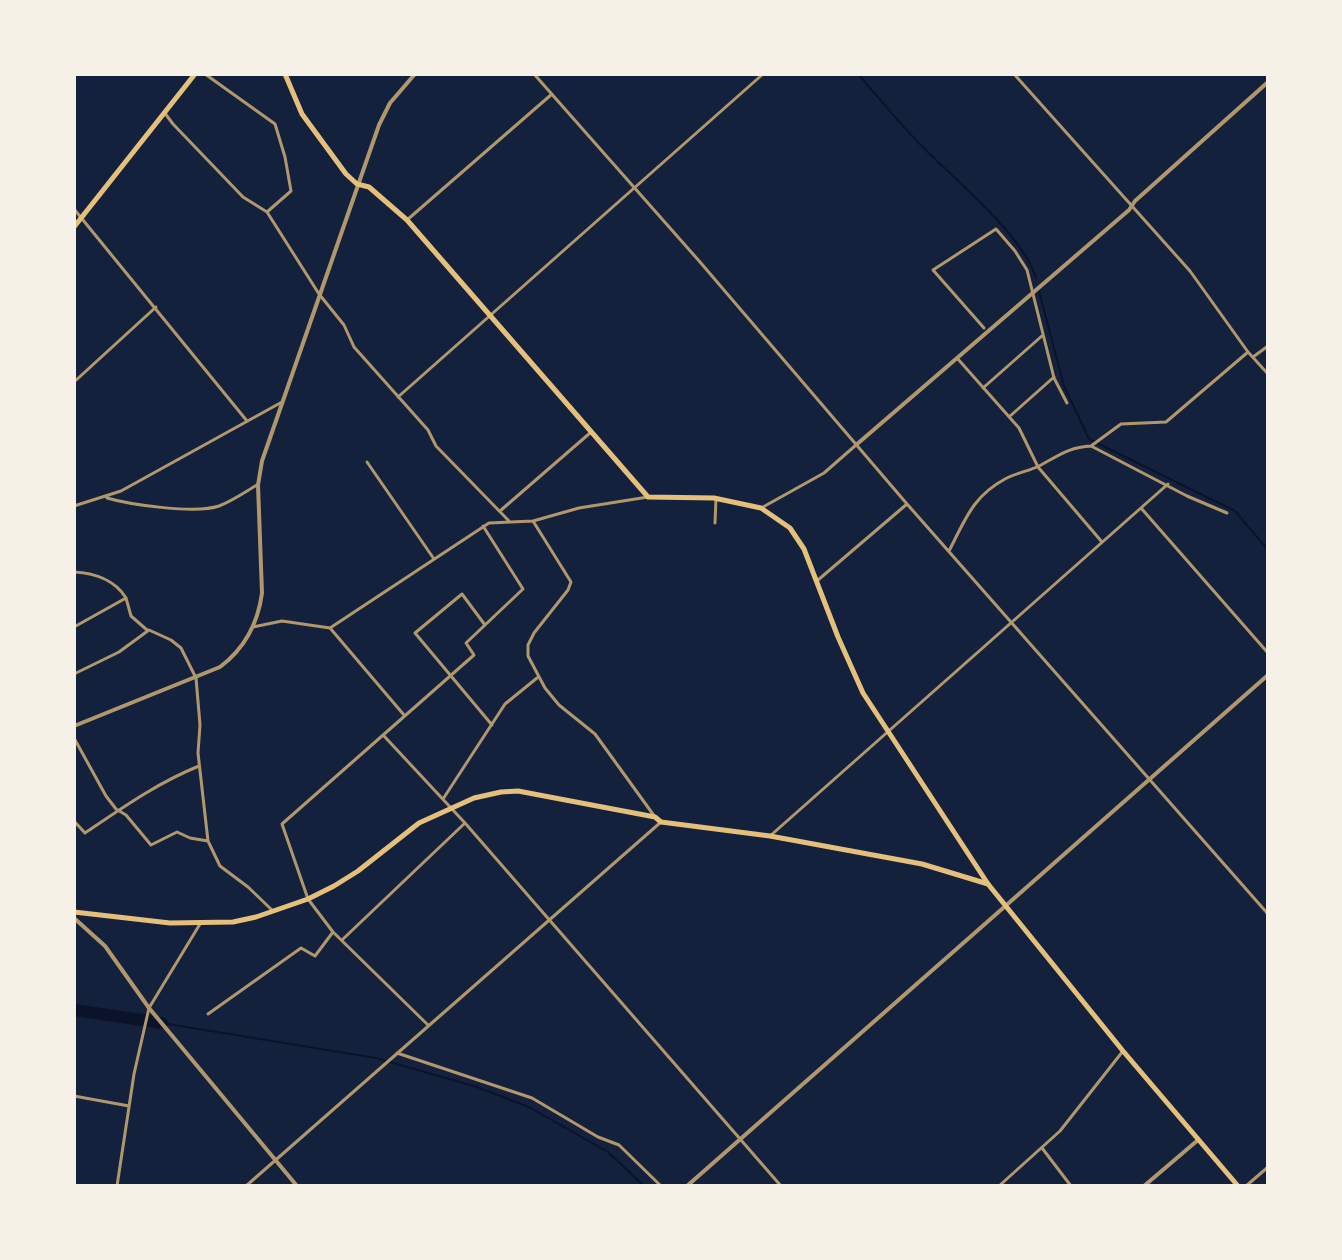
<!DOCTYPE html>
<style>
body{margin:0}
#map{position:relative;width:1342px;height:1260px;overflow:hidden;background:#14213d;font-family:"Archivo Narrow",sans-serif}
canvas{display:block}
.frame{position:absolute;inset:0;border:76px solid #f6f1e7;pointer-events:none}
</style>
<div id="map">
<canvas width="1342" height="1260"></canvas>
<div class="frame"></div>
</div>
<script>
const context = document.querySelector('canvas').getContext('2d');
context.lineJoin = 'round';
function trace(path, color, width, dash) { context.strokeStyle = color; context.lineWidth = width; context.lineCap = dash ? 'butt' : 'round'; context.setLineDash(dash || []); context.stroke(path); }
const stream = new Path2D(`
 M858,74C877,96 895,118 915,139C948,175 1022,232 1036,278
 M1039,291L1064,386L1089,439L1235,511L1268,550
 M162,1023L376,1058L477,1087L529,1107L608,1152L644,1186`);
const river = new Path2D(`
 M74,1010L162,1023`);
const minor = new Path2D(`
 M205,74L275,124L285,157L291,191L267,212
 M534,74L700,262L907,504L1268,914
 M1014,74L1190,271L1248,352L1268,374
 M164,112L173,124L243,197L267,212L319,294L344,325L354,347L428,430L436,446L509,521
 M74,209L247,421
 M407,220L552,94
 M984,328L933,270L996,229L1015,251L1027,270L1054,378L1067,403
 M1253,357L1268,346
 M957,358L1019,428L1038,467L1102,542
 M74,382L156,307
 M983,388L1043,335
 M398,397L763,74
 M1009,417L1054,377
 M1091,446L1121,424L1166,422L1248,352
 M367,462L434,559
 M107,498C131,505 196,514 219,506C232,501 245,492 257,485
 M74,506L121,491L282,402
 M763,507L824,473L856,445
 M1141,508L1268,653
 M500,511L590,433
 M533,521L571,582L568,590L534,633L528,645V656L545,688L559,705L595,734L655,817
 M715,523L716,498
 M949,551C965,520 973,496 1005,479C1016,473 1029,471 1039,466C1058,456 1069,447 1091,446L1187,496L1227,513
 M74,572C94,573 115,580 126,598L74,627
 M818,580L907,504
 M126,598L131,616L147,630
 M485,625L462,594L415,633L492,725
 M253,627L282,621L330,628L404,715
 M330,628L489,523L533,521L579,508L648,497
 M74,674L119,652L149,630L171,640L181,648L196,678L200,725L198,753L208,841L220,866L248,887L273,911
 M384,736L465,823L781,1186
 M74,738L106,796L116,809L126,815L151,845L177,832L190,838L208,841
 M443,799L505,704L537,678
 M74,821L85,833C122,808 157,783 199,766
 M770,836L1168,484
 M343,939L465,823
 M208,1014L301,948L315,956L333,932
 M428,1025L333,932L308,899L282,824L474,655L466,643L523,589L483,526
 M397,1053L532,1098L598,1137L619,1145L661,1186
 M74,1096L129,1106
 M1042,1148L1071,1186
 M117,1186L134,1074L149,1008L200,924
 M246,1186L661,822
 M999,1186L1060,1131L1123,1051
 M1246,1186L1268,1167`);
const tertiary = new Path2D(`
 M856,445L1129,210L1135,201L1268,82
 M74,726L220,667C244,649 258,623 262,593L258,485L262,461L379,125L390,103L415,74
 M74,918L105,946L149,1008L297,1186
 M687,1186L1268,675
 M1144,1186L1198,1140`);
const secondary = new Path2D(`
 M285,74L302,114L346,174L357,184L369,187L407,220L648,497L714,498L761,508L790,528L804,549L838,637L863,693L988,884
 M74,227L195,74`);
const primary = new Path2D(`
 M74,912L170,923L233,922L256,917L308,899L334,886L358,871L419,823L474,798L501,792L518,791L655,817L661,822L770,836L922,864L988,884L1123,1051L1238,1186`);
trace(stream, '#0b132b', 2);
trace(river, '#0b132b', 12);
trace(minor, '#b1986c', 3);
trace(tertiary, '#b1986c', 4);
trace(secondary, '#e5c07b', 5);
trace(primary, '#e5c07b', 5);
</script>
